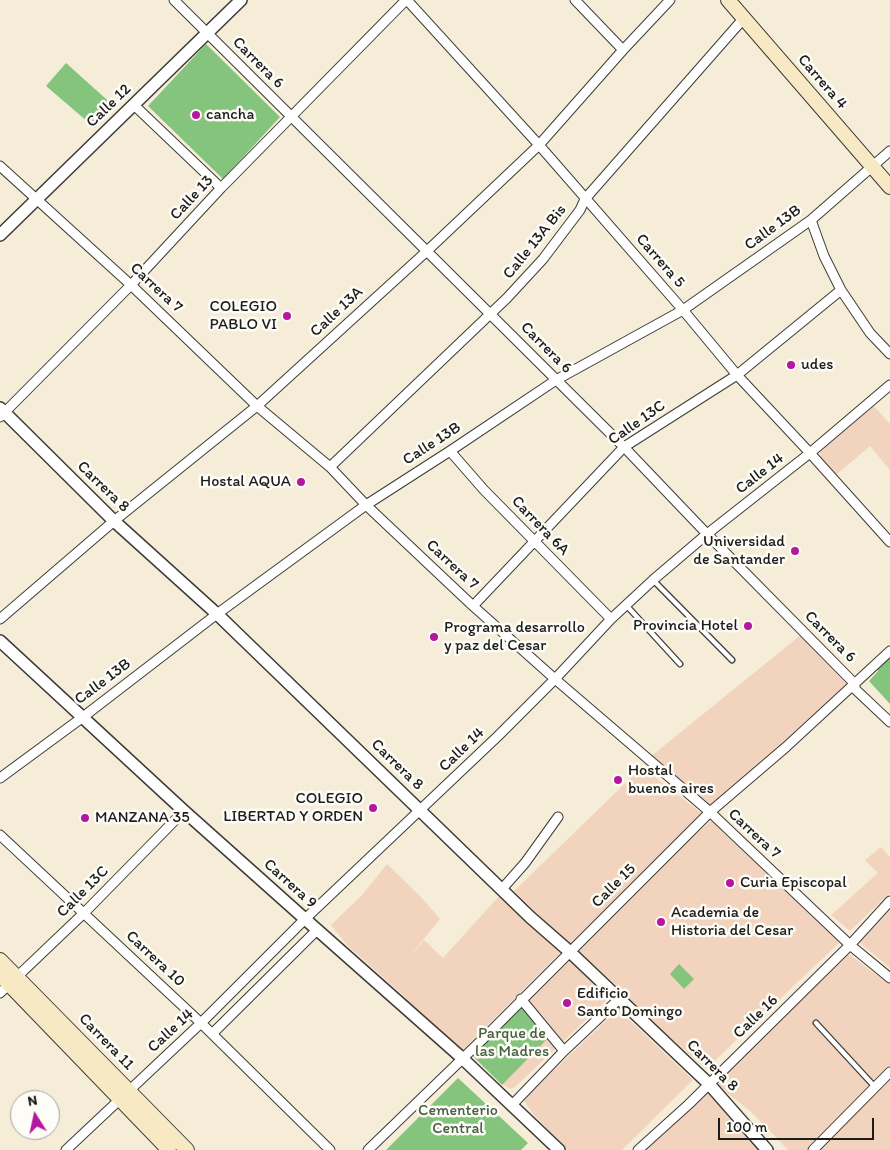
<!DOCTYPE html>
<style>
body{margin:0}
#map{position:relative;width:890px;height:1150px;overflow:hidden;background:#f6edd9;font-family:Itim,sans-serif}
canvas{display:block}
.north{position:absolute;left:10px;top:1090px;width:50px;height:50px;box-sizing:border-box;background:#fdfcf7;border:1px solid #a3a29f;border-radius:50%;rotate:350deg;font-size:14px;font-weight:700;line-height:20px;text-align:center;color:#1c1c1c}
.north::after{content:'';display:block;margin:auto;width:18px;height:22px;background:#b5179e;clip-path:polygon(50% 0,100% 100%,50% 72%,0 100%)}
.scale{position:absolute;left:718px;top:1118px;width:156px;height:22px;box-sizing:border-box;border:2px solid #1c1c1c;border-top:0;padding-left:6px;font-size:15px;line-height:18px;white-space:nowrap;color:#1c1c1c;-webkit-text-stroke:4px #fdfcf7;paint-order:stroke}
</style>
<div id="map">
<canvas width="890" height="1150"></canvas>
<div class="north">N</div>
<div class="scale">100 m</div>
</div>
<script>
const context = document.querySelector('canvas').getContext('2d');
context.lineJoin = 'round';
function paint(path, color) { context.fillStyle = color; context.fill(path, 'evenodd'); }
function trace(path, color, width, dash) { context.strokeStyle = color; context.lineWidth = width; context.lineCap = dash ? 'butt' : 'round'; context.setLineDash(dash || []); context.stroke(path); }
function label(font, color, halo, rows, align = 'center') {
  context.font = font + ' Itim,sans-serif'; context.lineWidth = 5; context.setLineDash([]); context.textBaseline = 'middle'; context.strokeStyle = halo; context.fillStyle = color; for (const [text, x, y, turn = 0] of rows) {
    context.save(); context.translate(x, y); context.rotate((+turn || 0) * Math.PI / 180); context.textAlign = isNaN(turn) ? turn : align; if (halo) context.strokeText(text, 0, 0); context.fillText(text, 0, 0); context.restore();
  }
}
const built = new Path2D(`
 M873,405L890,424V470L870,446L836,475L820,457L821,451Z
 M802,634L848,683L709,810L650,757Z
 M642,767L701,813L570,946L514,891Z
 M711,821L837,940L839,943L706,1069L639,1010L616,985L577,951L670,856Z
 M881,847L890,857V893L850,931L831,915L878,873L865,860Z
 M387,864L421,897L440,919L405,962L424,940L443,958L500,895L560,953L463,1050L404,1001L406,998L347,945L331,925L362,895Z
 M890,909V968L860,943L864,936Z
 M850,955L890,985V1066L843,1114L840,1116L837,1121L820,1136L807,1150H788L770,1131L749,1110L721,1088L718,1085L722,1077L847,956Z
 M569,956L605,994L606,1001L515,1087L510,1089L502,1084L475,1059V1054Z
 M618,1009L693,1080L622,1150H567L533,1114L524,1101L532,1091Z
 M890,1079V1150H819Z
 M709,1091L762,1150H645Z`);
const green = new Path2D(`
 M206,44L280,117L223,179L148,106Z
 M66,63L115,107L95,128L46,86Z
 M890,656V704L869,681L878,671L877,667Z
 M679,964L694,979L684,989L670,974Z
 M519,1005L551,1035L502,1085L471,1054Z
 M458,1078L528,1143L521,1150H386Z`);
const service = new Path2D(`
 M653,580L732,660
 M626,605L680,664
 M816,1023L875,1087`);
const minor = new Path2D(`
 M174,0L624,447L707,534L855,684V689L890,722
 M407,0L539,145L683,310L737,375L810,453L890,542
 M575,0L623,50
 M134,105L221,188
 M0,166L131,285L257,406L330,467L366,505L473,606L555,679L710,812L850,945L890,978
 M811,220L824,256L841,290L870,333L890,354
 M0,417L131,285L221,188L406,0
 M450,451L484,490L611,619
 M330,467L507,298L543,259L580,210L585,199L744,18
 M473,606L624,447L737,375L841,290
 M0,619L114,521L257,406L427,251L539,145L623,50L670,0
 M0,778L83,717L217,614L366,505L450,451L556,380L683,310L811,220L890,151
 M0,835L201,1023L330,1150
 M502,889L525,863L558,817
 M0,993L84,913L184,811
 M521,999L564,1051
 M212,1034L317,930
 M512,1105L564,1051L619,999
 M66,1150L201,1023L305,919L498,736L555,679L611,619L653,580L707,534L810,453L890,385
 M368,1150L488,1034L710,812L786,747L890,651
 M638,1150L689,1104L850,945L890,901
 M813,1150L890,1072`);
const tertiary = new Path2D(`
 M0,235L241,0
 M0,408L114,521L217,614L530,917L570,952L709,1084L767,1150
 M0,641L184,811L305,919L462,1058L559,1150`);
const secondary = new Path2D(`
 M728,0L890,187
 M0,960L187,1150
 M0,975L169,1150`);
const markers = [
 [196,115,5,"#b5179e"],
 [287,316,5,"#b5179e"],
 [791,365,5,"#b5179e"],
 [301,482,5,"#b5179e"],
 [795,551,5,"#b5179e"],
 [748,626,5,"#b5179e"],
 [434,637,5,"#b5179e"],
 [618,780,5,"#b5179e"],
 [373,808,5,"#b5179e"],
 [85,818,5,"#b5179e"],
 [730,883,5,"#b5179e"],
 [661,922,5,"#b5179e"],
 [567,1003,5,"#b5179e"]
];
const streetNames = [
 ["Carrera 6",258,63,45],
 ["Carrera 4",822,82,49],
 ["Calle 12",109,106,-44],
 ["Calle 13",192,198,-47],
 ["Calle 13B",773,228,-36],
 ["Calle 13A Bis",535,242,-51],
 ["Carrera 5",660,261,49],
 ["Carrera 7",156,288,43],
 ["Calle 13A",337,312,-43],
 ["Carrera 6",546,348,45],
 ["Calle 13C",637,423,-35],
 ["Calle 13B",432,444,-33],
 ["Calle 14",760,474,-38],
 ["Carrera 8",103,487,44],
 ["Carrera 6A",540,526,46],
 ["Carrera 7",452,565,43],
 ["Carrera 6",830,637,45],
 ["Calle 13B",103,682,-37],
 ["Calle 14",462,750,-44],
 ["Carrera 8",397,765,44],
 ["Carrera 7",754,834,43],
 ["Carrera 9",290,884,42],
 ["Calle 15",614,886,-45],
 ["Calle 13C",83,892,-45],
 ["Carrera 10",155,959,43],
 ["Calle 16",756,1017,-44],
 ["Calle 14",171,1031,-43],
 ["Carrera 11",106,1042,46],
 ["Carrera 8",712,1066,45]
];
const poiNames = [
 ["cancha",206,115],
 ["COLEGIO",277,307,"right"],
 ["PABLO VI",277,325,"right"],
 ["udes",801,365],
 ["Hostal AQUA",291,482,"right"],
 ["Universidad",785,542,"right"],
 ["de Santander",785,560,"right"],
 ["Provincia Hotel",738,626,"right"],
 ["Programa desarrollo",444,628],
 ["y paz del Cesar",444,646],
 ["Hostal",628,771],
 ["buenos aires",628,789],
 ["COLEGIO",363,799,"right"],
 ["LIBERTAD Y ORDEN",363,817,"right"],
 ["MANZANA 35",95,818],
 ["Curia Episcopal",740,883],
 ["Academia de",671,913],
 ["Historia del Cesar",671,931],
 ["Edificio",577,994],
 ["Santo Domingo",577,1012]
];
const parkNames = [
 ["Parque de",512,1034],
 ["las Madres",512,1052],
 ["Cementerio",458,1111],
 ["Central",458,1129]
];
paint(built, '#f2d4be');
paint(green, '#85c47c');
trace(service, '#3d3b38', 7);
trace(minor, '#3d3b38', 11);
trace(tertiary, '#3d3b38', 14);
trace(secondary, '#3d3b38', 16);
trace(service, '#fff', 4.5);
trace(minor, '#fff', 9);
trace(tertiary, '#fff', 11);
trace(secondary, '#f7e9c3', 14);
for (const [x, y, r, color] of markers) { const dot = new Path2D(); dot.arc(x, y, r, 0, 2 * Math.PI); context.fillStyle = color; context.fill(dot); trace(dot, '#fdfcf7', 2); }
label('16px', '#1c1c1c', '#fdfcf7', streetNames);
label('16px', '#1c1c1c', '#fdfcf7', poiNames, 'left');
label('16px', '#465f42', '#fdfcf7', parkNames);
</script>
